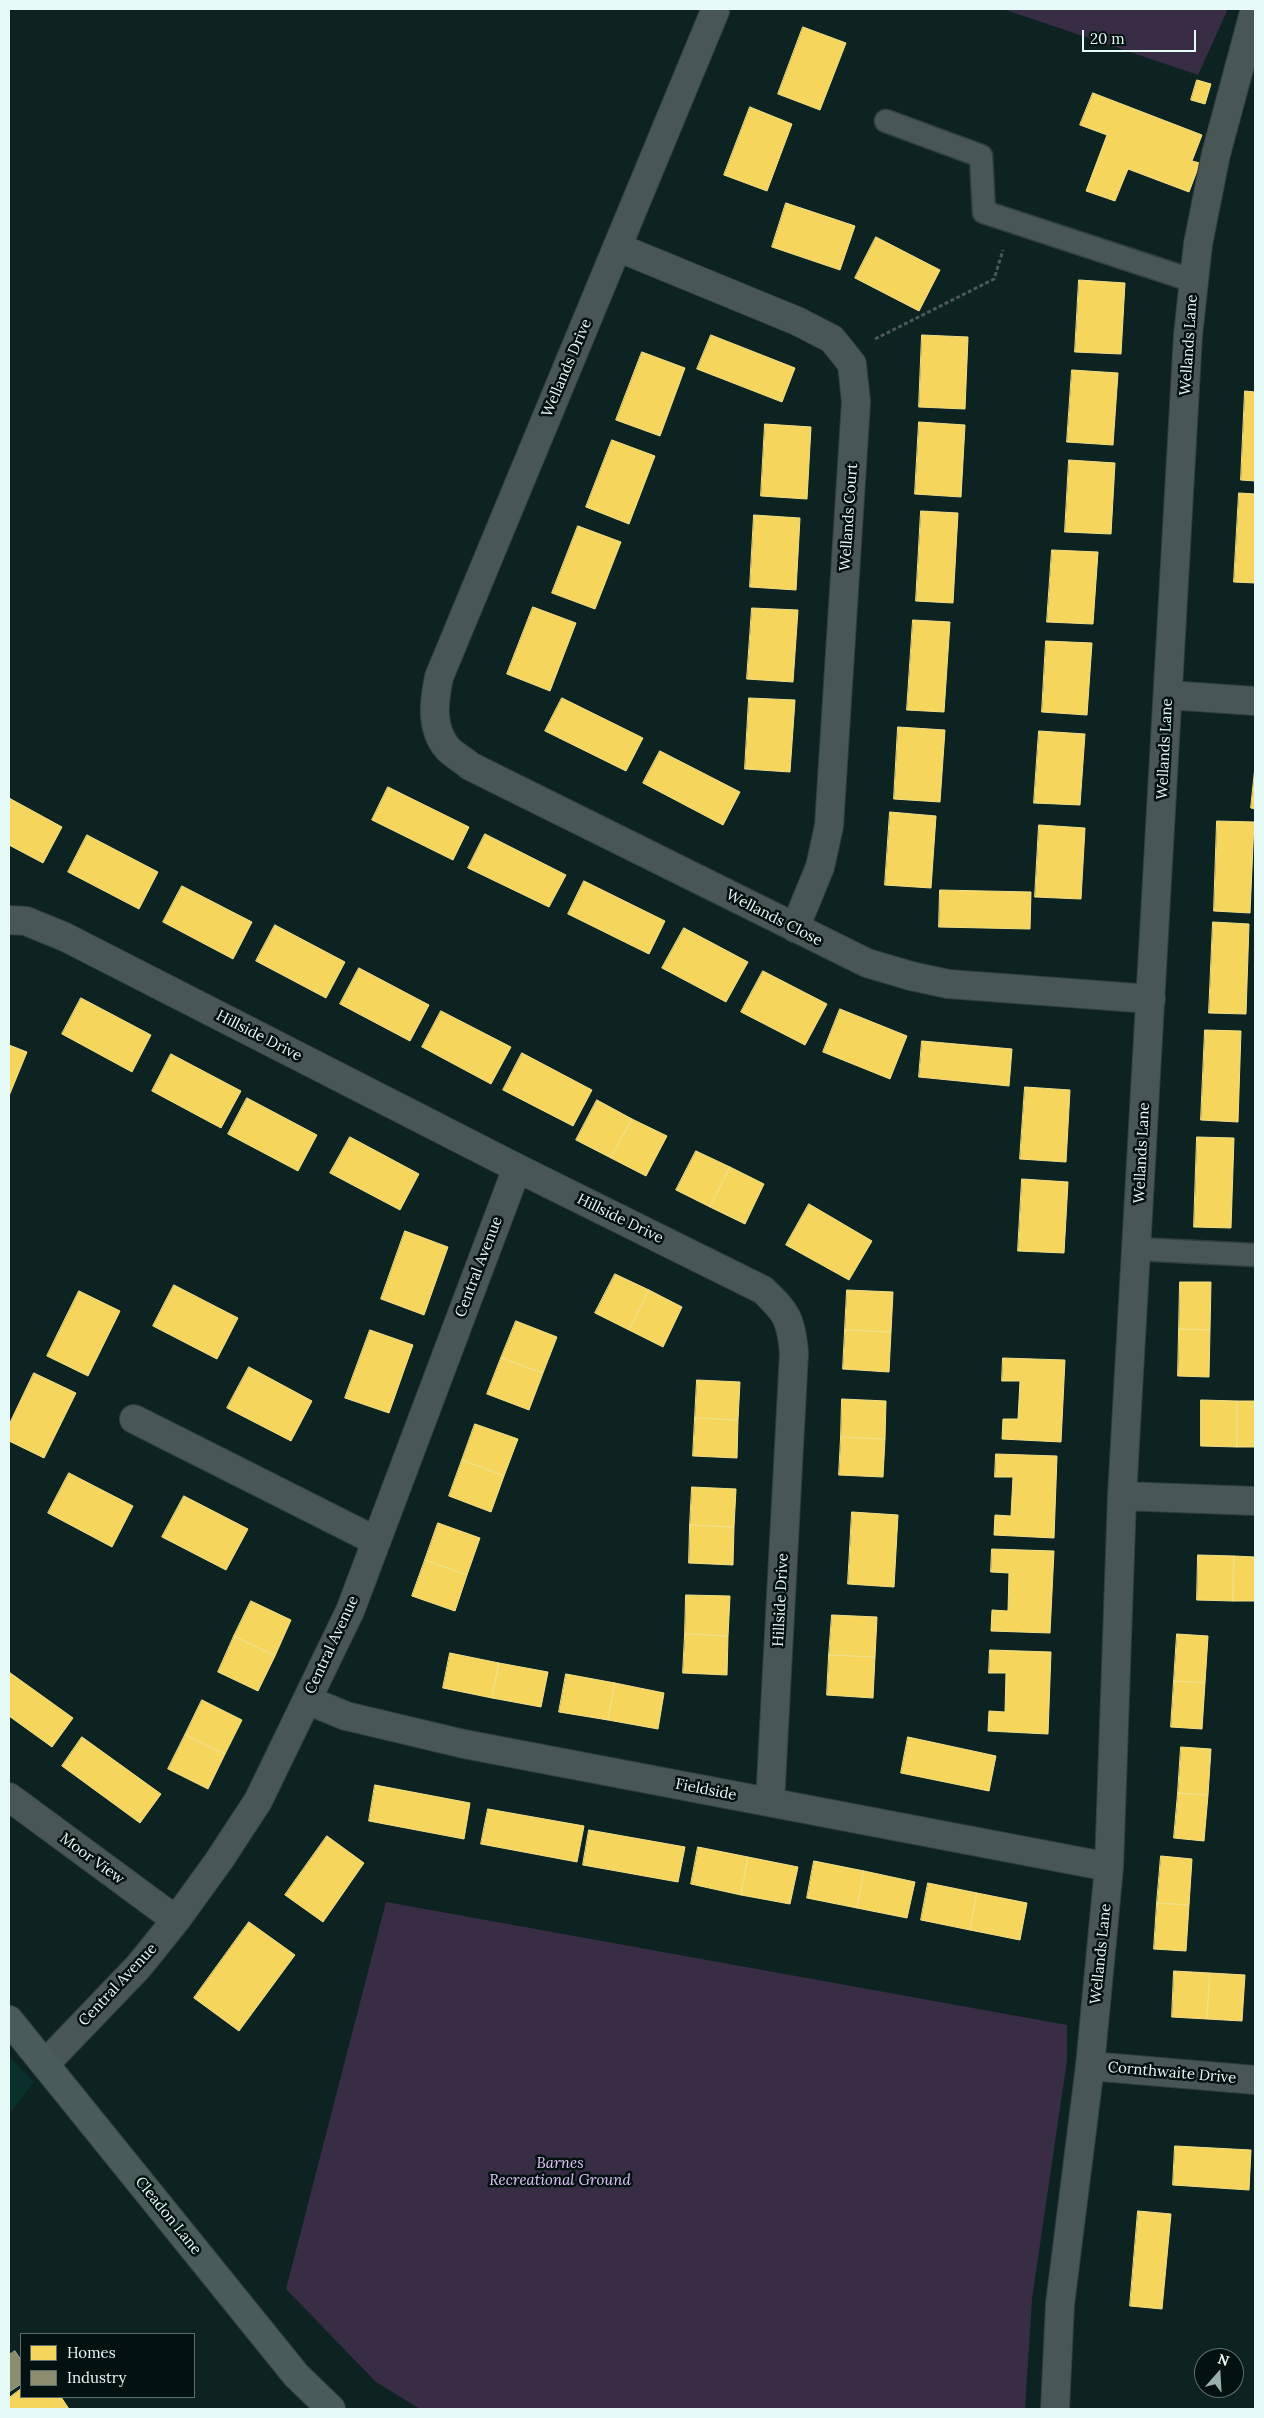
<!DOCTYPE html>
<style>
body{margin:0}
#map{position:relative;width:1264px;height:2418px;overflow:hidden;background:#0d2321;font-family:Lora,serif}
canvas{display:block}
.frame{position:absolute;inset:0;border:10px solid #e5faf7;pointer-events:none}
.legend{position:absolute;left:20px;top:2333px;width:175px;height:65px;box-sizing:border-box;background:#031210;border:1px solid #5d6f6c;margin:0;padding:6px 9px;list-style:none;font-size:15px;color:#e5faf7}
.legend li{display:flex;align-items:center;gap:10px;height:25px}
.legend b{width:25px;border:1px solid #5d6f6c}
.north{position:absolute;left:1194px;top:2348px;width:50px;height:50px;box-sizing:border-box;background:#031210;border:1px solid #5d6f6c;border-radius:50%;rotate:19deg;font-size:14px;font-weight:700;line-height:20px;text-align:center;color:#e5faf7}
.north::after{content:'';display:block;margin:auto;width:18px;height:22px;background:#99afac;clip-path:polygon(50% 0,100% 100%,50% 72%,0 100%)}
.scale{position:absolute;left:1082px;top:30px;width:114px;height:22px;box-sizing:border-box;border:2px solid #e5faf7;border-top:0;padding-left:6px;font-size:15px;line-height:18px;white-space:nowrap;color:#e5faf7;-webkit-text-stroke:4px #031210;paint-order:stroke}
</style>
<div id="map">
<canvas width="1264" height="2418"></canvas>
<div class="frame"></div>
<ul class="legend">
<li><b style="height:14px;background:#f6d55c"></b>Homes</li>
<li><b style="height:14px;background:#8c8c6e"></b>Industry</li>
</ul>
<div class="north">N</div>
<div class="scale">20 m</div>
</div>
<script>
const context = document.querySelector('canvas').getContext('2d');
context.lineJoin = 'round';
function paint(path, color) { context.fillStyle = color; context.fill(path, 'evenodd'); }
function trace(path, color, width, dash) { context.strokeStyle = color; context.lineWidth = width; context.lineCap = dash ? 'butt' : 'round'; context.setLineDash(dash || []); context.stroke(path); }
function label(font, color, halo, rows, align = 'center') {
  context.font = font + ' Lora,serif'; context.lineWidth = 5; context.setLineDash([]); context.textBaseline = 'middle'; context.strokeStyle = halo; context.fillStyle = color; for (const [text, x, y, turn = 0] of rows) {
    context.save(); context.translate(x, y); context.rotate((+turn || 0) * Math.PI / 180); context.textAlign = isNaN(turn) ? turn : align; if (halo) context.strokeText(text, 0, 0); context.fillText(text, 0, 0); context.restore();
  }
}
const built = new Path2D(`
 M9,2056L34,2082L9,2114Z`);
const green = new Path2D(`
 M1003,9H1228L1198,75Z
 M386,1902L1067,2025V2060L1032,2299L1025,2409H420L376,2382L286,2289Z`);
const homes = new Path2D(`
 M803,27L846,43L820,110L778,94Z
 M1197,80L1211,84L1205,104L1191,100Z
 M1093,93L1202,135L1192,161L1200,163L1189,192L1128,169L1115,201L1086,191L1107,135L1080,125Z
 M750,107L792,124L767,191L724,175Z
 M786,203L855,226L840,270L772,247Z
 M876,237L940,270L919,311L855,278Z
 M1079,280L1125,283L1121,354L1075,352Z
 M711,335L795,368L782,402L697,369Z
 M922,335L968,337L965,409L919,407Z
 M642,352L685,368L660,436L616,420Z
 M1072,370L1118,373L1113,445L1067,442Z
 M1245,391L1255,392V481L1241,480Z
 M919,422L965,425L961,497L915,494Z
 M765,424L811,427L807,499L761,496Z
 M612,440L655,456L629,524L586,507Z
 M1069,460L1115,463L1111,534L1065,532Z
 M1239,493L1255,494V583L1234,582Z
 M921,511L958,513L953,603L916,601Z
 M754,515L800,518L796,590L750,587Z
 M578,526L621,542L595,609L552,593Z
 M1052,550L1098,552L1093,624L1047,622Z
 M533,607L576,623L550,691L507,674Z
 M752,608L798,610L793,682L747,679Z
 M913,620L950,622L944,712L907,710Z
 M1046,641L1092,643L1087,715L1042,712Z
 M562,698L643,738L626,771L545,731Z
 M749,698L795,700L790,772L745,769Z
 M898,727L945,730L940,802L894,799Z
 M1039,731L1085,734L1080,805L1034,803Z
 M660,751L740,792L723,825L643,783Z
 M1255,767V809L1251,808Z
 M388,787L469,827L453,860L372,820Z
 M9,798L62,827L43,863L9,845Z
 M890,812L936,816L931,888L885,885Z
 M1217,821L1254,822L1250,913L1214,911Z
 M1039,825L1085,828L1081,899L1035,897Z
 M485,834L566,875L549,907L468,868Z
 M87,835L158,872L139,909L68,872Z
 M584,881L665,921L649,954L568,914Z
 M182,886L252,922L233,959L163,922Z
 M940,890L1031,892L1030,929L939,927Z
 M1213,922L1249,924L1246,1014L1209,1013Z
 M275,925L345,962L326,998L256,961Z
 M684,928L748,962L726,1002L662,968Z
 M359,968L429,1005L410,1041L340,1004Z
 M763,971L827,1004L805,1045L741,1012Z
 M81,998L151,1035L132,1072L62,1034Z
 M840,1009L907,1036L890,1079L823,1052Z
 M441,1011L511,1047L491,1084L422,1047Z
 M1205,1030L1241,1031L1238,1122L1201,1120Z
 M922,1041L1012,1049L1009,1086L919,1077Z
 M9,1045L27,1052L9,1096Z
 M522,1053L592,1090L573,1126L503,1090Z
 M171,1054L241,1091L221,1128L152,1091Z
 M1025,1087L1070,1090L1066,1162L1020,1159Z
 M247,1098L317,1135L298,1171L228,1134Z
 M597,1100L632,1119L611,1158L576,1140Z
 M632,1119L667,1136L646,1176L611,1158Z
 M350,1137L419,1174L400,1210L330,1173Z
 M1197,1137L1234,1138L1231,1228L1194,1227Z
 M696,1151L730,1167L710,1207L676,1190Z
 M730,1167L764,1184L745,1224L710,1207Z
 M1022,1179L1068,1182L1064,1253L1018,1251Z
 M809,1204L872,1241L849,1280L786,1245Z
 M405,1231L448,1247L424,1315L381,1299Z
 M615,1274L649,1290L629,1330L595,1313Z
 M1180,1282H1211L1210,1330L1179,1329Z
 M174,1285L238,1318L217,1359L153,1326Z
 M649,1290L682,1307L663,1347L629,1330Z
 M847,1290L893,1292L891,1332L845,1330Z
 M79,1291L120,1311L88,1376L47,1356Z
 M516,1321L557,1337L543,1373L501,1358Z
 M1179,1329L1210,1330L1209,1377L1178,1376Z
 M370,1330L413,1345L389,1413L345,1398Z
 M845,1330L891,1332L889,1372L843,1369Z
 M501,1358L543,1373L529,1410L487,1394Z
 M1003,1358L1065,1360L1061,1442L1002,1439L1003,1419H1018L1020,1381H1002Z
 M249,1367L312,1401L291,1441L227,1408Z
 M34,1373L76,1393L44,1458L9,1441V1425Z
 M697,1380L740,1382L738,1420L695,1418Z
 M842,1399L886,1401L885,1439L841,1437Z
 M1201,1400L1237,1401V1447L1201,1446Z
 M1237,1401H1255V1447H1237Z
 M695,1418L738,1420L737,1458L693,1456Z
 M475,1424L518,1439L504,1476L462,1460Z
 M841,1437L885,1439L883,1477L839,1475Z
 M996,1454L1057,1456L1054,1538L994,1535L995,1515L1011,1516L1013,1477H995Z
 M462,1460L504,1476L491,1512L449,1496Z
 M69,1473L133,1506L112,1547L48,1513Z
 M692,1487L736,1489L734,1527L690,1525Z
 M184,1496L248,1529L226,1570L162,1537Z
 M852,1512L898,1515L894,1587L848,1584Z
 M438,1523L480,1538L467,1575L425,1560Z
 M690,1525L734,1527L733,1565L689,1563Z
 M992,1549L1054,1551L1050,1633L991,1631L992,1610L1008,1611L1009,1573L991,1572Z
 M1198,1555L1234,1556L1233,1601L1197,1600Z
 M1234,1556L1255,1557V1601H1233Z
 M425,1560L467,1575L455,1611L412,1596Z
 M686,1595L730,1596L728,1636L685,1634Z
 M251,1601L291,1620L275,1656L234,1636Z
 M832,1615L877,1617L875,1657L829,1655Z
 M685,1634L728,1636L727,1675L683,1673Z
 M1177,1634L1208,1636L1205,1683L1174,1681Z
 M234,1636L275,1656L258,1691L218,1672Z
 M990,1650L1051,1652L1048,1734L988,1731L989,1711L1005,1712L1006,1673H989Z
 M450,1653L499,1663L492,1698L443,1688Z
 M829,1655L875,1657L873,1698L827,1695Z
 M499,1663L548,1672L541,1707L492,1698Z
 M9,1672L73,1718L52,1747L9,1716Z
 M566,1674L615,1683L608,1720L559,1712Z
 M1174,1681L1205,1683L1202,1729L1171,1727Z
 M615,1683L664,1693L658,1729L608,1720Z
 M202,1700L242,1720L225,1754L185,1735Z
 M185,1735L225,1754L208,1789L168,1769Z
 M82,1737L161,1794L140,1823L62,1766Z
 M908,1737L996,1756L989,1791L901,1773Z
 M1181,1747L1211,1749L1208,1795L1178,1793Z
 M375,1785L470,1803L464,1839L369,1821Z
 M1178,1793L1208,1795L1204,1841L1174,1838Z
 M488,1809L584,1826L577,1862L481,1844Z
 M589,1830L685,1847L678,1882L583,1865Z
 M327,1836L364,1863L323,1922L285,1895Z
 M698,1847L748,1857L741,1895L691,1884Z
 M1161,1856L1192,1859L1189,1905L1157,1903Z
 M748,1857L798,1867L790,1904L741,1895Z
 M814,1861L864,1871L857,1908L807,1898Z
 M864,1871L915,1882L907,1918L857,1908Z
 M928,1883L977,1893L970,1930L921,1920Z
 M977,1893L1027,1903L1020,1940L970,1930Z
 M1157,1903L1189,1905L1186,1951L1154,1949Z
 M249,1922L295,1955L239,2031L194,1998Z
 M1174,1971L1210,1973L1207,2019L1172,2017Z
 M1210,1973L1245,1975L1242,2021L1207,2019Z
 M1175,2146L1251,2150L1249,2190L1173,2185Z
 M1138,2211L1171,2214L1162,2309L1130,2306Z
 M21,2389V2397H61L69,2409H9V2398Z`);
const industry = new Path2D(`
 M15,2351L21,2360V2384L9,2392V2355Z`);
const path = new Path2D(`
 M875,339L994,279L1003,250`);
const lane = new Path2D(`
 M886,121L981,156L984,212L1194,281
 M1136,1249L1255,1255`);
const street = new Path2D(`
 M715,11L439,677C434,701 430,728 448,749C454,755 463,760 470,766L867,963L911,976L948,984L1151,999
 M617,247L797,321L832,339L852,364L856,402L829,826L820,867L795,928
 M1168,695L1255,701
 M9,920L26,921L65,937L517,1168L763,1290C787,1313 791,1319 794,1353L770,1802
 M134,1419L376,1541
 M1122,1496L1255,1501
 M307,1700L346,1716L464,1744L1109,1867
 M9,1797L176,1920
 M46,2063L139,1966L176,1920L218,1862L258,1801L350,1611L517,1168
 M1090,2066L1255,2080
 M1055,2409L1060,2304L1090,2066L1109,1867L1122,1496L1188,335L1198,244L1216,154L1255,9`);
const secondary = new Path2D(`
 M9,2020L296,2375L331,2409`);
const streetNames = [
 ["Wellands Lane",1189,345,-86],
 ["Wellands Drive",567,368,-67],
 ["Wellands Court",849,517,-86],
 ["Wellands Lane",1165,749,-87],
 ["Wellands Close",774,918,27],
 ["Hillside Drive",259,1036,27],
 ["Wellands Lane",1142,1153,-87],
 ["Hillside Drive",620,1219,26],
 ["Central Avenue",479,1267,-69],
 ["Hillside Drive",781,1600,-87],
 ["Central Avenue",332,1645,-65],
 ["Fieldside",706,1790,11],
 ["Moor View",92,1859,36],
 ["Wellands Lane",1101,1954,-84],
 ["Central Avenue",118,1985,-47],
 ["Cornthwaite Drive",1172,2073,5],
 ["Cleadon Lane",168,2216,51]
];
const parkNames = [
 ["Barnes",560,2164],
 ["Recreational Ground",560,2181]
];
paint(built, '#0a302b');
paint(green, '#382d45');
paint(homes, '#f6d55c');
trace(homes, '#f1e08a', 1);
paint(industry, '#8c8c6e');
trace(industry, '#a7ad97', 1);
trace(lane, '#31403e', 25);
trace(street, '#31403e', 30);
trace(secondary, '#31403e', 30);
trace(path, '#4b5958', 3, [4, 2.5]);
trace(lane, '#485756', 22);
trace(street, '#485756', 28);
trace(secondary, '#4a5c5a', 28);
label('15px', '#e5faf7', '#031210', streetNames);
label('italic 15px', '#e2c1fb', '#031210', parkNames);
</script>
